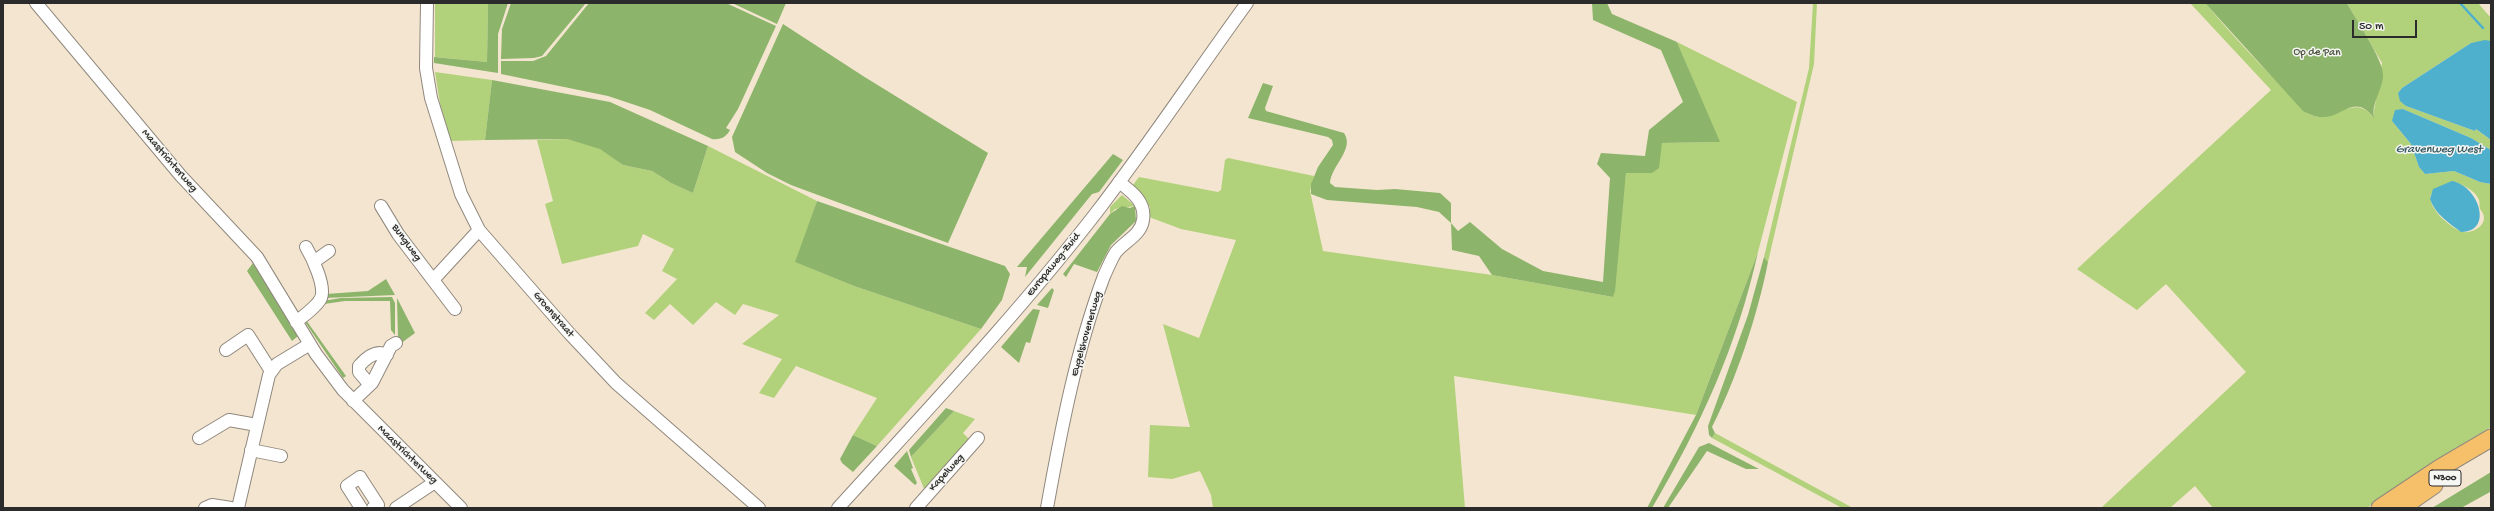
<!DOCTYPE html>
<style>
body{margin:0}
#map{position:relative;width:2494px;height:511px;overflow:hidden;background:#f4e5d0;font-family:"Gochi Hand",sans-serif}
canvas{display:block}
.frame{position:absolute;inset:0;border:4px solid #2b2b2b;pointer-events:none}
.scale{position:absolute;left:2352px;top:20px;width:65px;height:18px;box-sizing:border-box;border:2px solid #2b2b2b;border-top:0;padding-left:5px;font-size:12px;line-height:14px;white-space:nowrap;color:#2b2b2b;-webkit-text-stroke:3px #f6f6f2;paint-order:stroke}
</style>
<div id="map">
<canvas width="2494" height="511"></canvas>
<div class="frame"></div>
<div class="scale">50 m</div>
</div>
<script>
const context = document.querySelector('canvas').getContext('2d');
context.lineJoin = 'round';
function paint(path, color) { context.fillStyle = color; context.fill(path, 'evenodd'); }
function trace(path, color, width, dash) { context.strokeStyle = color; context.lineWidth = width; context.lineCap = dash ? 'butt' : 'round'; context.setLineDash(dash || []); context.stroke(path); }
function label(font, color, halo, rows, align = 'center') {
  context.font = font + ' "Gochi Hand",sans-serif'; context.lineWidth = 3; context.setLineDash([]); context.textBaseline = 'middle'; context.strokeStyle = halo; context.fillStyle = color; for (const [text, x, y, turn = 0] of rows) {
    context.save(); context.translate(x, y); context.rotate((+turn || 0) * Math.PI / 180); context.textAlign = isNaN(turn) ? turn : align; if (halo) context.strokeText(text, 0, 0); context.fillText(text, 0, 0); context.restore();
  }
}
const green = new Path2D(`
 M41,3H44L189,176L259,250L257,252L208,199Z
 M435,3H488L487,62L435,57Z
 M1813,3H1817L1814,64L1768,262L1764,257L1809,68Z
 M2190,3H2205C2231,34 2259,64 2288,93C2294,99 2302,111 2309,114C2332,126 2354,91 2373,117L2382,63L2347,3H2478L2491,18V41L2471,43L2402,88L2398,93L2406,106L2475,131L2476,129L2491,140V150L2471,138L2403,109L2392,121L2411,144L2419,167L2425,174L2454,171L2480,182L2491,184V427L2434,461L2367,508H2213L2195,486L2170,508H2101L2246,372L2166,284L2137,310L2077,269L2271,90ZM2455,182C2464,186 2475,190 2479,200C2480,203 2479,206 2480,209C2482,212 2484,214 2484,218C2484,228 2469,235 2460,231C2449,226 2427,208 2431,194Z
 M1677,42L1797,102L1758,252L1696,415L1454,376L1465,508H1213L1211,495L1200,471L1172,479L1148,477L1150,425L1190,427L1163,324L1199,338L1236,240L1181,229L1149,217L1150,207L1133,185L1139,177L1218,192L1221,190L1225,160L1228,158L1314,176L1310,191L1323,251L1492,275L1613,297L1626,172L1652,173L1662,143L1719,142Z
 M435,72L492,80L485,140L451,141L440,104Z
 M567,139L600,148L623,165L652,171L671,183L693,193L708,146L817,201L796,262L854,286L981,329L877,446L853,435L877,398L796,366L774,398L759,393L782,359L742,344L779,315L743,304L735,315L716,302L693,325L670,304L654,320L645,313L677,279L662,271L674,249L643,234L638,246L562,264L545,204L553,201L537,140Z
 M1122,195L1135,206L1115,209L1110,214V207Z
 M954,411L975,419L963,433L970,440L925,491L911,457Z
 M1715,433L1853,508H1842L1712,438Z`);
const forest = new Path2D(`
 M488,3H508L498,34V73L434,63V57L487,62Z
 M511,3H586L542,56L534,58L501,59L502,29Z
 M589,3H726L776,26L738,109L726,128L730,130C726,137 721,140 712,139L650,110L608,96L501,74V61H533L546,56Z
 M732,3H786L777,24Z
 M1592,3H1607L1612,14L1677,42L1720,142L1662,143L1659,168L1652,173H1626L1615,291L1613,297L1492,275L1479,256L1452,250L1451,223L1439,212L1417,207L1327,200L1311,194V184L1318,167L1333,145L1332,140L1328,137L1248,118L1263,83L1273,86L1265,108L1266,111L1344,133C1355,149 1331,166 1330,183L1335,187L1377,190L1395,189L1440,193L1451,203V223L1458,231L1470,222L1502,249L1543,271L1603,282L1610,178L1597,164L1601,153L1645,156L1649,130L1683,102L1661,50L1593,20Z
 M2205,3H2347C2355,18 2384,61 2383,75C2383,90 2371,102 2374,118C2355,93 2344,116 2324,117C2317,118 2308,114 2303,111Z
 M783,24L863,76L988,153L948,243L791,185L767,173L735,152L732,137Z
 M492,80L610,102L708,146L693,193L671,183L652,171L623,165L600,149L567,139L485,140Z
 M1113,154L1123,160L1099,192L1092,194L1025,277L1027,267H1017Z
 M817,201L1005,266L1010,274L1002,300L981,329L854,286L795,262Z
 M1122,206L1130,208L1135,206L1136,221L1111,245L1097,272L1074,264L1066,277L1063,274L1110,214Z
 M1758,252C1737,346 1701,425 1652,508H1647L1696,415Z
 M1764,257L1768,262C1758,314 1736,380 1712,427L1715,433L1712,438L1709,435L1708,426L1748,315Z
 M253,263L298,336L292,341L247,271Z
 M386,279L395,295L325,298L326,294L368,291Z
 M1052,288L1054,290L1048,308L1037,305Z
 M392,297L395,303V335L391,330L390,301H345L324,304L306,320L346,376L343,378L303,319L323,301L341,298Z
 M397,298L415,333L400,344L398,337Z
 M1033,309L1040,310L1030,343L1026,342L1019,363L1001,347Z
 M946,408L954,411L911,457L909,450Z
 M853,435L877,446L853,472L842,463L840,459Z
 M1709,443L1759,469H1746L1707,451L1668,508H1663L1699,447Z
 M907,451L913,468L911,469L917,483L915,485L894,466Z
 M2491,472L2490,492L2461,508H2432Z`);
const water = new Path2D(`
 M2485,40L2491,41V140L2476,129L2475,131L2406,106L2400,101L2398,93L2402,88L2471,43Z
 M2403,109L2471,138L2491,150V184L2480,182L2454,171L2425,174L2419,167L2411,144L2392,121L2395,110Z
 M2452,181C2479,186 2494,232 2461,232C2449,223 2435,214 2430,199L2433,189Z`);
const stream = new Path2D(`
 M2460,3L2483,28`);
const minor = new Path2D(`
 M36,3L181,176L257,257L316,354L343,390L461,508
 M427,3L426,68L431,98L461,194L479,230L569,333L616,383L759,508
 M381,206L398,234L455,309
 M315,261L329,251
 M433,280L479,230
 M296,322C303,316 317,307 321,298C326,286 312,257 306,247
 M226,350L248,335L271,371
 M370,385L359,372V366C366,358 376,349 387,355
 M353,401L372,383L391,346L396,343
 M199,438L229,420L257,425
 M251,450L281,456
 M205,508L212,505L231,508
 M238,508L269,375L277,364L310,344
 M361,508L347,486L360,477L378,505L373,508
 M396,508L435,482
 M838,508C926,411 1016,316 1096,213C1149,144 1196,73 1247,3
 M916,508L978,438
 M1047,508C1061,430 1076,351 1104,276C1108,268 1111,259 1116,252C1125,241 1141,235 1143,220C1146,202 1132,192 1119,182`);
const highway = new Path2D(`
 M2380,508L2440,468L2491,438
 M2401,508L2434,485`);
const shields = [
 [2445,478,32]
];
const shieldNames = [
 ["N300",2445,478]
];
const parkNames = [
 ["Op de Pan",2317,53]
];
const streetNames = [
 ["Maastrichterweg",169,161,49],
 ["Bungweg",406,243,54],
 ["Europaweg-Zuid",1054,265,-51],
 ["Groenstraat",553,315,49],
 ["Eygelshovenerweg",1087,334,-74],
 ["Maastrichterweg",407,455,44],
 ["Kapelweg",947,473,-48]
];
const waterNames = [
 ["Gravenweg West",2439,150]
];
paint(green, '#b1d27a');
paint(forest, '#8cb46a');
paint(water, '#4eb0cd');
trace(stream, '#4eb0cd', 2.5);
trace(minor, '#90887e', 14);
trace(highway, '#90887e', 19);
trace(minor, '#fff', 12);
trace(highway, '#f6c06b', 17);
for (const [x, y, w] of shields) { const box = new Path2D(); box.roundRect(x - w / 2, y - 8, w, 16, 3); context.fillStyle = '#f6f6f2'; context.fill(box); trace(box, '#2b2b2b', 1); }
label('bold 10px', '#2b2b2b', null, shieldNames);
label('11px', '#4c553f', '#f6f6f2', parkNames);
label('11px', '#2b2b2b', '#f6f6f2', streetNames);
label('italic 12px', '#375a64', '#f6f6f2', waterNames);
</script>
